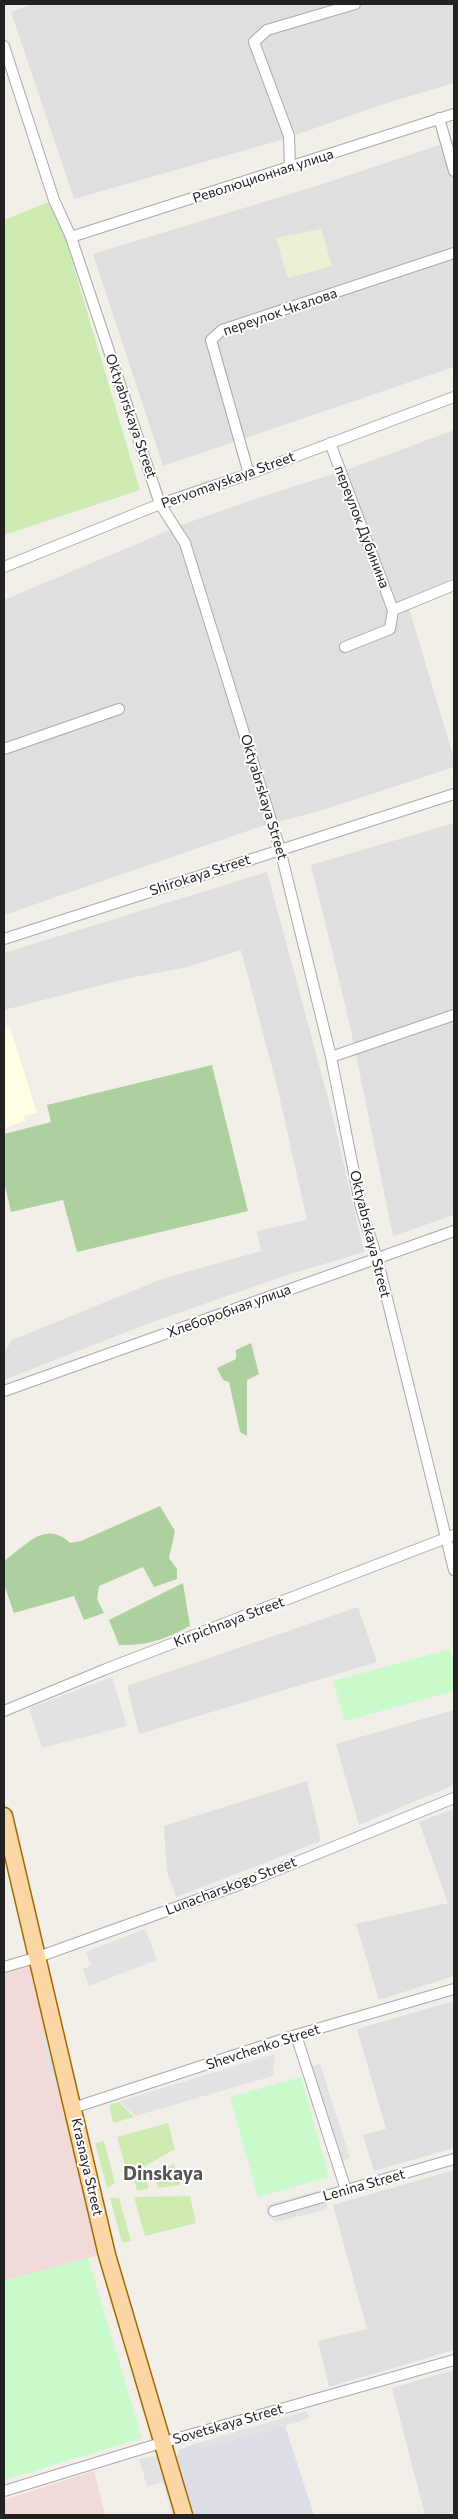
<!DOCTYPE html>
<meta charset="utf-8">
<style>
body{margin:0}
#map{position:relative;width:458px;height:2519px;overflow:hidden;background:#f2efe9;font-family:Commissioner,sans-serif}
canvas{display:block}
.frame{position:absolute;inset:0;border:5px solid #222;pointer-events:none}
</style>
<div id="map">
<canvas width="458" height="2519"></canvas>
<div class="frame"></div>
</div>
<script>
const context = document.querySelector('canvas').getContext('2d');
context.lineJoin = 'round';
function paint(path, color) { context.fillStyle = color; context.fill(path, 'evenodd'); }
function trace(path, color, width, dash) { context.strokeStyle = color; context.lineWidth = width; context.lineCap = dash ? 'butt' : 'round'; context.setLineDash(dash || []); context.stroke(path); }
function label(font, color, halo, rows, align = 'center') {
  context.font = font + ' Commissioner,sans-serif'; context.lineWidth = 4; context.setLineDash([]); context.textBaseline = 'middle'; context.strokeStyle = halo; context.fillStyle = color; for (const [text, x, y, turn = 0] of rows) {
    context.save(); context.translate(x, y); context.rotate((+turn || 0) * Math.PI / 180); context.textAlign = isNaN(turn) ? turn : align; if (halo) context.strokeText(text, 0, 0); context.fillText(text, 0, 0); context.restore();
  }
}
const residential = new Path2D(`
 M33,4H454V83L387,103L281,140L74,199L11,12Z
 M454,140V367L163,466L93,254L326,183Z
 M454,430V578L406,598L454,759V767L326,809L256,828L4,915V600L184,524L264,496L352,468Z
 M454,823V1215L393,1236L349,1021L311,865Z
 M267,872L332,1113L364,1252L287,1275L147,1324L4,1380V1353L12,1340L162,1279L261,1251L257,1231L307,1220L278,1090L241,950L187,967L125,979L4,1010V953Z
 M358,1607L377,1662L139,1734L127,1686Z
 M454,1710V1785L359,1825L336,1744Z
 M307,1781L321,1841L176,1897L167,1872L164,1826Z
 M454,1809V1976L379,2000L356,1924L448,1903L419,1822Z
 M454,2001V2148L374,2171L363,2135L386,2129L357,2029Z
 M454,2170V2350L329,2387L318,2341L367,2329L333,2205Z
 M454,2370V2512L440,2515H425L392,2388Z`);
const commercial = new Path2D(`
 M35,1962L99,2255L4,2281V1970Z
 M94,2471L105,2515H4V2500Z`);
const education = new Path2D(`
 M10,1027L37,1113L24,1116L25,1121L4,1128V1028Z`);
const farmland = new Path2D(`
 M321,229L332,266L288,278L276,238Z`);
const grass = new Path2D(`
 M54,200L140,490L4,535V220Z
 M119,2102L134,2117L113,2123L109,2105Z
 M168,2123L175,2149L128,2176L117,2137Z
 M104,2141L115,2183L107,2188L95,2143Z
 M174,2164L180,2185L158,2188L154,2173Z
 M145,2175L149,2188L137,2191L134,2180Z
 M190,2196L196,2223L145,2236L134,2197Z
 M110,2198H119L131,2241L122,2243Z`);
const forest = new Path2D(`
 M212,1065L248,1211L77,1252L63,1200L11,1212L4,1181V1134L51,1122L47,1105Z
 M251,1343L259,1374L247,1380V1436L240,1432L229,1382L223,1380L217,1368L236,1359V1350Z
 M160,1506L175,1531L169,1558L177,1569V1579L154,1587L143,1567L99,1586L97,1599L104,1613L84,1620L74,1596L14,1613L4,1584V1561C25,1547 45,1519 70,1543L81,1541Z
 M183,1583L190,1626C163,1640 151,1645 119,1645L109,1620Z`);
const park = new Path2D(`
 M450,1649L454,1660V1691L345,1721L333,1681Z
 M301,2077L329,2177L258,2197L230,2097Z
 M88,2258L142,2438L4,2480V2281Z`);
const parking = new Path2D(`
 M112,1677L127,1726L42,1748L29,1708Z
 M145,1929L157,1960L89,1986L83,1969L91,1965L86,1952Z
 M48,2031L60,2081L52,2083L40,2033Z
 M275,2054L273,2076L135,2116L120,2101Z
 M320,2064L350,2158L342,2161L312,2066Z
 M331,2187L326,2210L275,2222L267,2214L266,2205Z
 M307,2411L309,2418L285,2426L203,2450L194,2444Z
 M160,2455L178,2515H172L163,2482L147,2486L139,2459Z`);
const plaza = new Path2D(`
 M285,2426L314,2515H194L177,2457L179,2450L194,2444L203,2449Z`);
const street = new Path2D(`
 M4,46L54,200L71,237L160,504L185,543L280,849L331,1057L361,1208L377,1258L454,1570
 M439,118L454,171
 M290,167L289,136L254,42L267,30L355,4
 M71,237L454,114
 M330,443L393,610L454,585
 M249,474L211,340L222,330L454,253
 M4,567L160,504L249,474L454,397
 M345,647L390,629L393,610
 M4,749L119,709
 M4,939L454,794
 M331,1057L454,1015
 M4,1391L454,1231
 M4,1711L106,1669L454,1535
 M4,1967L38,1957L255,1879L454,1798
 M296,2035L346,2190
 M73,2108L296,2035L454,1989
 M274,2211L454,2159
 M4,2491L161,2443L454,2360`);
const primary = new Path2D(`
 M4,1816L107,2255L184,2515`);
const streetNames = [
 ["Революционная улица",263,176,-18],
 ["переулок Чкалова",280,312,-19],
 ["Oktyabrskaya Street",131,416,71],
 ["Pervomayskaya Street",228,480,-20],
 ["переулок Дубинина",362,527,69],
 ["Oktyabrskaya Street",264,797,73],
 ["Shirokaya Street",200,875,-18],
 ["Oktyabrskaya Street",370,1234,76],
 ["Хлеборобная улица",229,1311,-20],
 ["Kirpichnaya Street",229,1622,-21],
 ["Lunacharskogo Street",231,1886,-21],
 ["Shevchenko Street",263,2047,-18],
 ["Krasnaya Street",87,2167,77],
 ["Lenina Street",364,2185,-16],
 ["Sovetskaya Street",228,2424,-16]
];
const districtNames = [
 ["Dinskaya",163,2174]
];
paint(residential, '#e0dfdf');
paint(commercial, '#f2dad9');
paint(education, '#ffffe5');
paint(farmland, '#eef0d5');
paint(grass, '#cdebb0');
paint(forest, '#add19e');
paint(park, '#c8facc');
paint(parking, '#e2e2e2');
paint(plaza, '#dddde8');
trace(street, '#a9a9a9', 12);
trace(primary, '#a06b00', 19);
trace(street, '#fff', 10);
trace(primary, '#fcd6a4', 16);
label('14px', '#222', '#fff', streetNames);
label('bold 19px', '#555', '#fff', districtNames);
</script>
